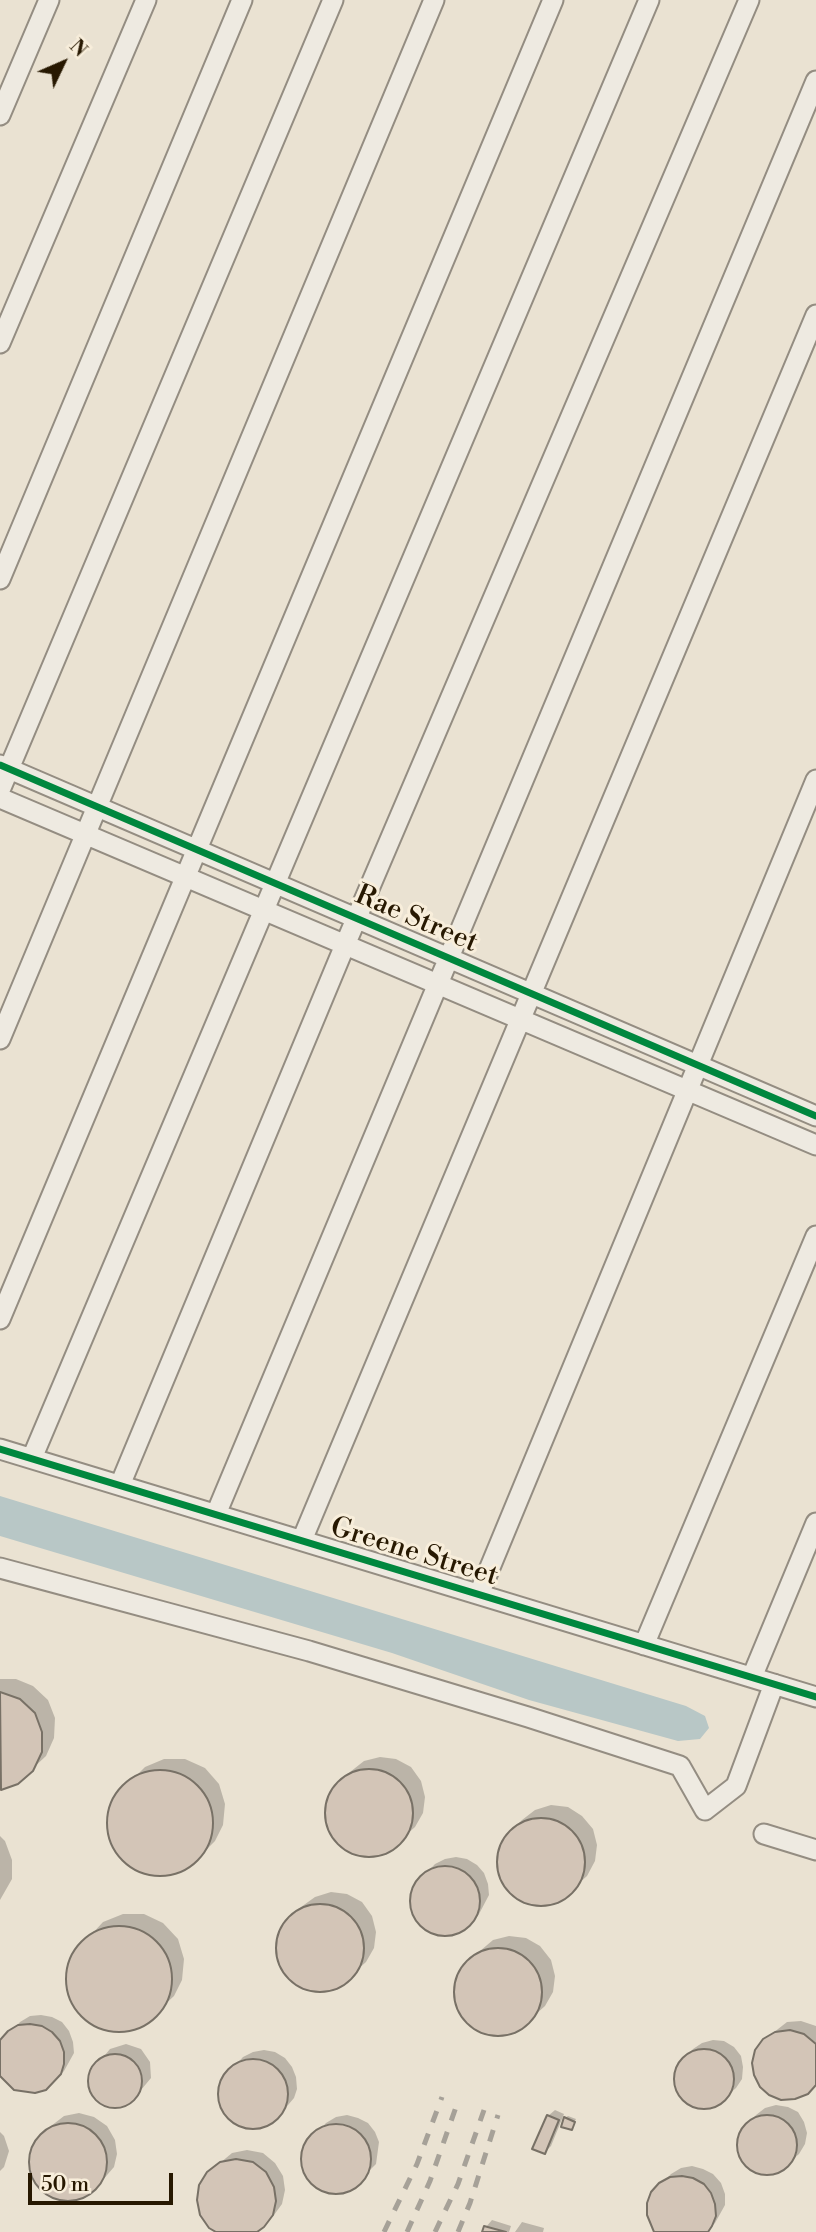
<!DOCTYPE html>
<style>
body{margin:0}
#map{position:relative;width:816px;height:2232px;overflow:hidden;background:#eae2d2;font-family:"Libre Bodoni",serif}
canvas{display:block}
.north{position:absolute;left:28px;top:28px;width:70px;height:70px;-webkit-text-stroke:5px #f8eedb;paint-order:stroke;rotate:46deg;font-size:19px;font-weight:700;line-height:28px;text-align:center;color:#271801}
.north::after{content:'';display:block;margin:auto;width:24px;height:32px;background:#271801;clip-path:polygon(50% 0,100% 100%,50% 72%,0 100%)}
.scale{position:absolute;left:28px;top:2173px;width:145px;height:32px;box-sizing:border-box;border:4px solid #271801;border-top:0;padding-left:9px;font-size:21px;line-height:24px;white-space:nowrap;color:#271801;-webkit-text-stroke:5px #f8eedb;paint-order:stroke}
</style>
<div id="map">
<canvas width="816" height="2232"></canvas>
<div class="north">N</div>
<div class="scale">50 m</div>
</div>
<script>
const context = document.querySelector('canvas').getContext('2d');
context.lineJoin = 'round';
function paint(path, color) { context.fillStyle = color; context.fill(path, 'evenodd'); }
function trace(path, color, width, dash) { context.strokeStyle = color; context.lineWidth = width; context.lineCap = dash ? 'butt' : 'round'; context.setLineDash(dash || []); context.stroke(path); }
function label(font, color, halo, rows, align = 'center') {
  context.font = font + ' "Libre Bodoni",serif'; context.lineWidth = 6; context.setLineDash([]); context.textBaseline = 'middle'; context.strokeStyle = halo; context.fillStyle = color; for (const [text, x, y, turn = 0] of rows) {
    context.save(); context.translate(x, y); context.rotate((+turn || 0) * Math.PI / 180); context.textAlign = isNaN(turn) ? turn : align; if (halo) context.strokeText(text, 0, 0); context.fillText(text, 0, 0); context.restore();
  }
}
const water = new Path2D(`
 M0,1496L686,1706L705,1716L709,1728L700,1739L678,1741L529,1700L392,1653L0,1536Z`);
const shadow = new Path2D(`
 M0,1679H16L33,1686L48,1700L55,1718L54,1738L46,1756L17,1783L0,1788Z
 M380,1757L396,1759L411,1767L421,1781L425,1797L423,1813L415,1827L388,1851L372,1856L356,1854L342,1846L331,1833L327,1817L328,1801L336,1786L350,1772L364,1761Z
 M164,1759H185L205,1768L219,1784L225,1804L223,1825L215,1841L201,1855L187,1867L171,1874H153L136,1869L120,1855L110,1836L109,1815L116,1796L145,1767Z
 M551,1805L568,1807L582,1816L593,1829L597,1845L595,1861L587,1876L560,1900L544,1904L528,1902L514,1894L503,1881L498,1865L500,1849L508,1834L522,1820L535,1810Z
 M0,1836L5,1841L12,1860V1879L0,1900Z
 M456,1857L467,1859L477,1865L484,1873L488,1884L489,1895L479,1914L460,1931L450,1933L430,1930L422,1924L412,1905V1894L417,1883L435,1864L445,1859Z
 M331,1892L347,1894L362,1902L372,1916L376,1932L374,1948L366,1962L339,1986L324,1991L308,1989L293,1981L282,1968L278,1952L279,1936L287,1921L301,1907L315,1897Z
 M123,1914H144L163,1923L178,1939L184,1959L182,1980L174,1996L146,2022L130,2029L111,2030L94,2024L78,2010L69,1992L68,1971L75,1951L90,1936L103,1922Z
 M509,1936L526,1938L540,1946L551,1960L555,1976L553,1992L545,2006L518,2030L502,2035L486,2033L472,2025L461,2012L456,1996L458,1979L466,1965L480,1951L493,1940Z
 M41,2015L52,2017L62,2022L69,2031L73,2042L74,2053L64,2071L54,2082L0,2073V2045L20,2022L30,2016Z
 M801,2021L816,2026V2083L764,2040L787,2022Z
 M713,2040L724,2041L734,2047L741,2056L743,2067L742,2079L736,2088L715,2106L704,2108L693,2106L684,2100L677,2091L675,2080L677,2069L693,2049L702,2043Z
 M126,2044L141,2049L150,2062L151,2078L136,2096L121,2106L103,2103L91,2090L90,2073L110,2049Z
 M264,2050L275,2052L285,2058L292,2067L296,2077L297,2089L294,2098L277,2118L268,2124L248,2127L238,2124L223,2109L220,2098L221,2087L225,2077L243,2057L253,2052Z
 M776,2105L788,2107L798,2112L804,2122L807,2133L805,2144L799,2154L779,2171L768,2173L756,2171L747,2165L741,2156L739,2146L740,2135L756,2115L765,2108Z
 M555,2110L564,2114L551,2146L545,2152L548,2116Z
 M79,2113L94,2117L107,2126L115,2140L117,2154L114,2167L95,2189L83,2197L69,2200L55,2198L42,2190L34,2178L30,2163L32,2149L40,2136L51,2126L64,2116Z
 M347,2115L358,2118L368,2123L375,2132L379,2142L376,2164L351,2189L341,2192L321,2189L306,2175L303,2164V2152L308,2142L326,2123L336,2117Z
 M568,2116L576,2119L571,2128L565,2118Z
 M0,2132L4,2136L9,2151L4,2167L0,2171Z
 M247,2150L263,2153L275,2163L283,2176L285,2190L282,2204L274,2215L253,2232H220L208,2173L232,2153Z
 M692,2166L703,2169L713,2174L721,2183L725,2194V2205L715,2223L707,2232H658L653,2193L671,2174L681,2168Z
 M492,2220L511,2226L509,2232H484L486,2227Z
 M522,2222L544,2228L543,2232H515Z`);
const building = new Path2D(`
 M0,1692L20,1699L35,1713L42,1732V1752L33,1771L18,1784L1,1790Z
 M325 1813a44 44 0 1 1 88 0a44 44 0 1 1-88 0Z
 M107 1823a53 53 0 1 1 106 0a53 53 0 1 1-106 0Z
 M497 1862a44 44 0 1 1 88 0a44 44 0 1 1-88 0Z
 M410 1901a35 35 0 1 1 70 0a35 35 0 1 1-70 0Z
 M276 1948a44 44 0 1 1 88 0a44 44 0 1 1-88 0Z
 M66 1979a53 53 0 1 1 106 0a53 53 0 1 1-106 0Z
 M454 1992a44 44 0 1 1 88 0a44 44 0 1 1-88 0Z
 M30,2024L42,2026L52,2032L60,2041L64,2052V2064L61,2074L46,2090L35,2093L14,2090L0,2076V2040L8,2031L18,2025Z
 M790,2030L804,2034L816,2044V2085L808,2094L795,2099L781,2100L769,2095L760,2087L754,2075L752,2063L755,2050L763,2039L775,2032Z
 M674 2079a30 30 0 1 1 60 0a30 30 0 1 1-60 0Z
 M88 2081a27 27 0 1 1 54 0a27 27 0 1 1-54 0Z
 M218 2094a35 35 0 1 1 70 0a35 35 0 1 1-70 0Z
 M737 2145a30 30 0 1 1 60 0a30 30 0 1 1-60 0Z
 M547,2115L559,2120L545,2154L532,2149Z
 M564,2117L575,2122L572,2130L561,2127Z
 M29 2162a39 39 0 1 1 78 0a39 39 0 1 1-78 0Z
 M301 2159a35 35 0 1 1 70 0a35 35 0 1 1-70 0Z
 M236,2159L253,2162L266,2172L274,2187L276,2201L273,2215L264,2227L257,2232H216L209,2228L200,2215L197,2200L199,2185L207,2172L220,2162Z
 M682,2176L693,2178L704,2184L711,2193L715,2204L716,2216L712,2226L708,2232H654L647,2215V2203L651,2192L659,2183L670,2177Z
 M484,2226L506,2232H482Z`);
const minor = new Path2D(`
 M0,115L49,0
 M0,343L146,0
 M0,579L242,0
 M0,765L816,1116
 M0,790L333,0
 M0,798L816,1145
 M0,1039L434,0
 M0,1319L553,0
 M0,1449L816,1697
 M32,1458L649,0
 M120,1485L345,945L749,0
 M216,1514L816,81
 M302,1540L816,315
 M0,1568L309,1651L528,1717L680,1766L705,1810L736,1786L774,1684
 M479,1594L816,780
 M644,1645L816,1236
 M752,1677L816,1523
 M764,1834L816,1850`);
const rail = new Path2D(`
 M384,2232L417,2164L442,2097
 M407,2232L430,2181L456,2107
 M435,2232L458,2184L484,2110
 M458,2232L470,2203L498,2115`);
const cycleway = new Path2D(`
 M0,765L816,1116
 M0,1449L816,1697`);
const streetNames = [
 ["Rae Street",416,920,23],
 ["Greene Street",414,1553,17]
];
paint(water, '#b8c7c6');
paint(shadow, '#0003');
paint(building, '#d3c5b7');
trace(building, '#787166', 2);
trace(minor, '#948d82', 23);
trace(minor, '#eeeae1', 19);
trace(rail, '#a6a198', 5, [12, 12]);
trace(cycleway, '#00873e', 7);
label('28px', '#271801', '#f8eedb', streetNames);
</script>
